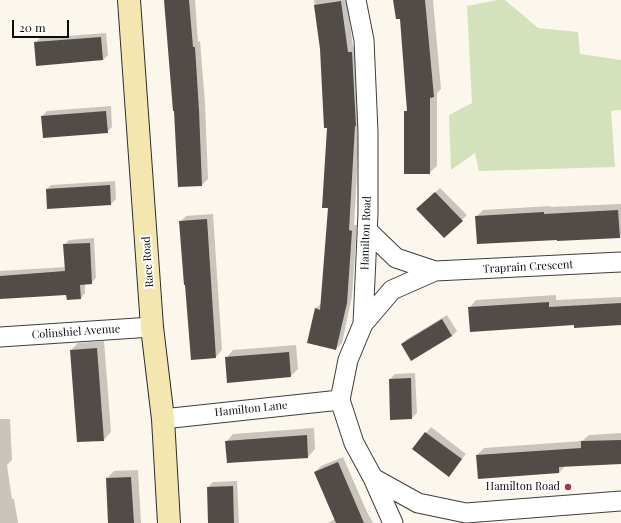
<!DOCTYPE html>
<style>
body{margin:0}
#map{position:relative;width:621px;height:523px;overflow:hidden;background:#fcf7ec;font-family:"Playfair Display",serif}
canvas{display:block}
.scale{position:absolute;left:12px;top:20px;width:57px;height:18px;box-sizing:border-box;border:2px solid #0b0b0b;border-top:0;padding-left:5px;font-size:12px;line-height:14px;white-space:nowrap;color:#0b0b0b;-webkit-text-stroke:3px #fff;paint-order:stroke}
</style>
<div id="map">
<canvas width="621" height="523"></canvas>
<div class="scale">20 m</div>
</div>
<script>
const context = document.querySelector('canvas').getContext('2d');
context.lineJoin = 'round';
function paint(path, color) { context.fillStyle = color; context.fill(path, 'evenodd'); }
function trace(path, color, width, dash) { context.strokeStyle = color; context.lineWidth = width; context.lineCap = dash ? 'butt' : 'round'; context.setLineDash(dash || []); context.stroke(path); }
function label(font, color, halo, rows, align = 'center') {
  context.font = font + ' "Playfair Display",serif'; context.lineWidth = 4; context.setLineDash([]); context.textBaseline = 'middle'; context.strokeStyle = halo; context.fillStyle = color; for (const [text, x, y, turn = 0] of rows) {
    context.save(); context.translate(x, y); context.rotate((+turn || 0) * Math.PI / 180); context.textAlign = isNaN(turn) ? turn : align; if (halo) context.strokeText(text, 0, 0); context.fillText(text, 0, 0); context.restore();
  }
}
const green = new Path2D(`
 M498,0H505L538,28L578,32L580,54L621,60V110L611,111L615,167L479,171L475,153L451,170L449,115L472,103L467,6Z`);
const shadow = new Path2D(`
 M165,0H195L198,42L200,41L205,103L208,179L202,185L179,186L175,110Z
 M314,0H347L353,47H357L360,121L354,225H357L352,296L342,343L336,349L315,309L322,303L329,207L328,127L321,49Z
 M394,0H433L441,89L437,93V166L429,173L405,112L408,109L401,18Z
 M106,33L108,55L103,60L35,43L40,38Z
 M111,106L112,127L107,132L42,116L47,111Z
 M115,181L116,199L111,204L47,189L51,185Z
 M440,188L467,215L444,237L418,209Z
 M621,204V237L558,240L476,217L483,210L550,206V207Z
 M213,214L222,350L216,357L192,359L180,222L186,216Z
 M94,238L96,278L91,283L85,284V293L81,298L67,294L0,298V271L66,267L64,245L69,240Z
 M556,295V300L621,297V324H575L469,308L476,300Z
 M447,315L457,331L452,336L402,344L407,339Z
 M104,341L111,432L104,440L71,350L78,343Z
 M296,345L298,369L291,376L226,358L233,350Z
 M415,373L417,413L412,418L390,379L395,374Z
 M0,419H10L12,460L7,465L12,499H14L18,523H0Z
 M431,427L466,454L453,470L413,449Z
 M314,428L315,449L308,457L226,442L233,434Z
 M621,433V463L566,465L559,473L477,455L484,448L582,441L589,435Z
 M343,457L367,512L373,523H328L335,519L315,472L321,466Z
 M138,470L141,523H109L107,478L114,471Z
 M237,481L239,523H209L208,487L213,482Z`);
const building = new Path2D(`
 M164,0H189L193,47H195L199,110L202,186L178,187L174,111H173Z
 M393,0H425L434,97L430,98V174H404V111H407L400,19H396Z
 M341,1L348,52H352L356,126H355L349,230L352,231L347,303L336,350L307,343L315,308L320,310L328,208H322L327,128H324L320,49L314,5Z
 M101,37L103,60L36,66L34,42Z
 M106,111L108,133L43,138L41,116Z
 M110,185L111,205L47,209L46,189Z
 M435,192L463,221L444,238L416,209Z
 M618,210L620,238L557,241V240L477,244L475,216L544,212V214Z
 M207,219L216,358L191,360L185,285H184L179,221Z
 M90,243L92,284L80,285L81,299L67,300L66,295L0,299V276L65,271L63,244Z
 M549,302V307L621,303V325L574,328V325L470,332L468,307Z
 M442,319L452,336L411,361L401,344Z
 M97,348L104,441L77,442L70,350Z
 M289,352L291,377L227,383L225,357Z
 M411,378L412,419L390,420L389,379Z
 M425,432L462,459L449,477L412,449Z
 M307,435L308,458L227,463L225,441Z
 M621,440V464L559,467V473L478,479L476,455L581,448V441Z
 M338,462L364,523H336L314,472Z
 M131,477L134,523H108L106,478Z
 M233,486L234,523H208L207,487Z`);
const street = new Path2D(`
 M356,0L364,40L368,132V213L363,324L348,360L340,400L354,443L373,478L393,523
 M367,230L396,258L435,271L621,262
 M363,324L392,290L435,271
 M0,337L152,327
 M163,419L340,400
 M373,478L418,503L466,513L621,501`);
const secondary = new Path2D(`
 M129,0L152,327L163,419L169,523`);
const markers = [
 [568,487,4,"#a83646"]
];
const streetNames = [
 ["Hamilton Road",366,233,-88],
 ["Race Road",148,262,-94],
 ["Traprain Crescent",528,267,-3],
 ["Colinshiel Avenue",76,332,-4],
 ["Hamilton Lane",251,409,-6]
];
const poiNames = [
 ["Hamilton Road",560,487]
];
paint(green, '#d3e2ba');
paint(shadow, '#0003');
paint(building, '#524c49');
trace(street, '#3e3e3e', 21);
trace(secondary, '#2d2d2d', 24);
trace(street, '#fff', 19);
trace(secondary, '#f4e6af', 22);
for (const [x, y, r, color] of markers) { const dot = new Path2D(); dot.arc(x, y, r, 0, 2 * Math.PI); context.fillStyle = color; context.fill(dot); trace(dot, '#fff', 1.5); }
label('11px', '#0b0b0b', '#fff', streetNames);
label('11px', '#0b0b0b', '#fff', poiNames, 'right');
</script>
